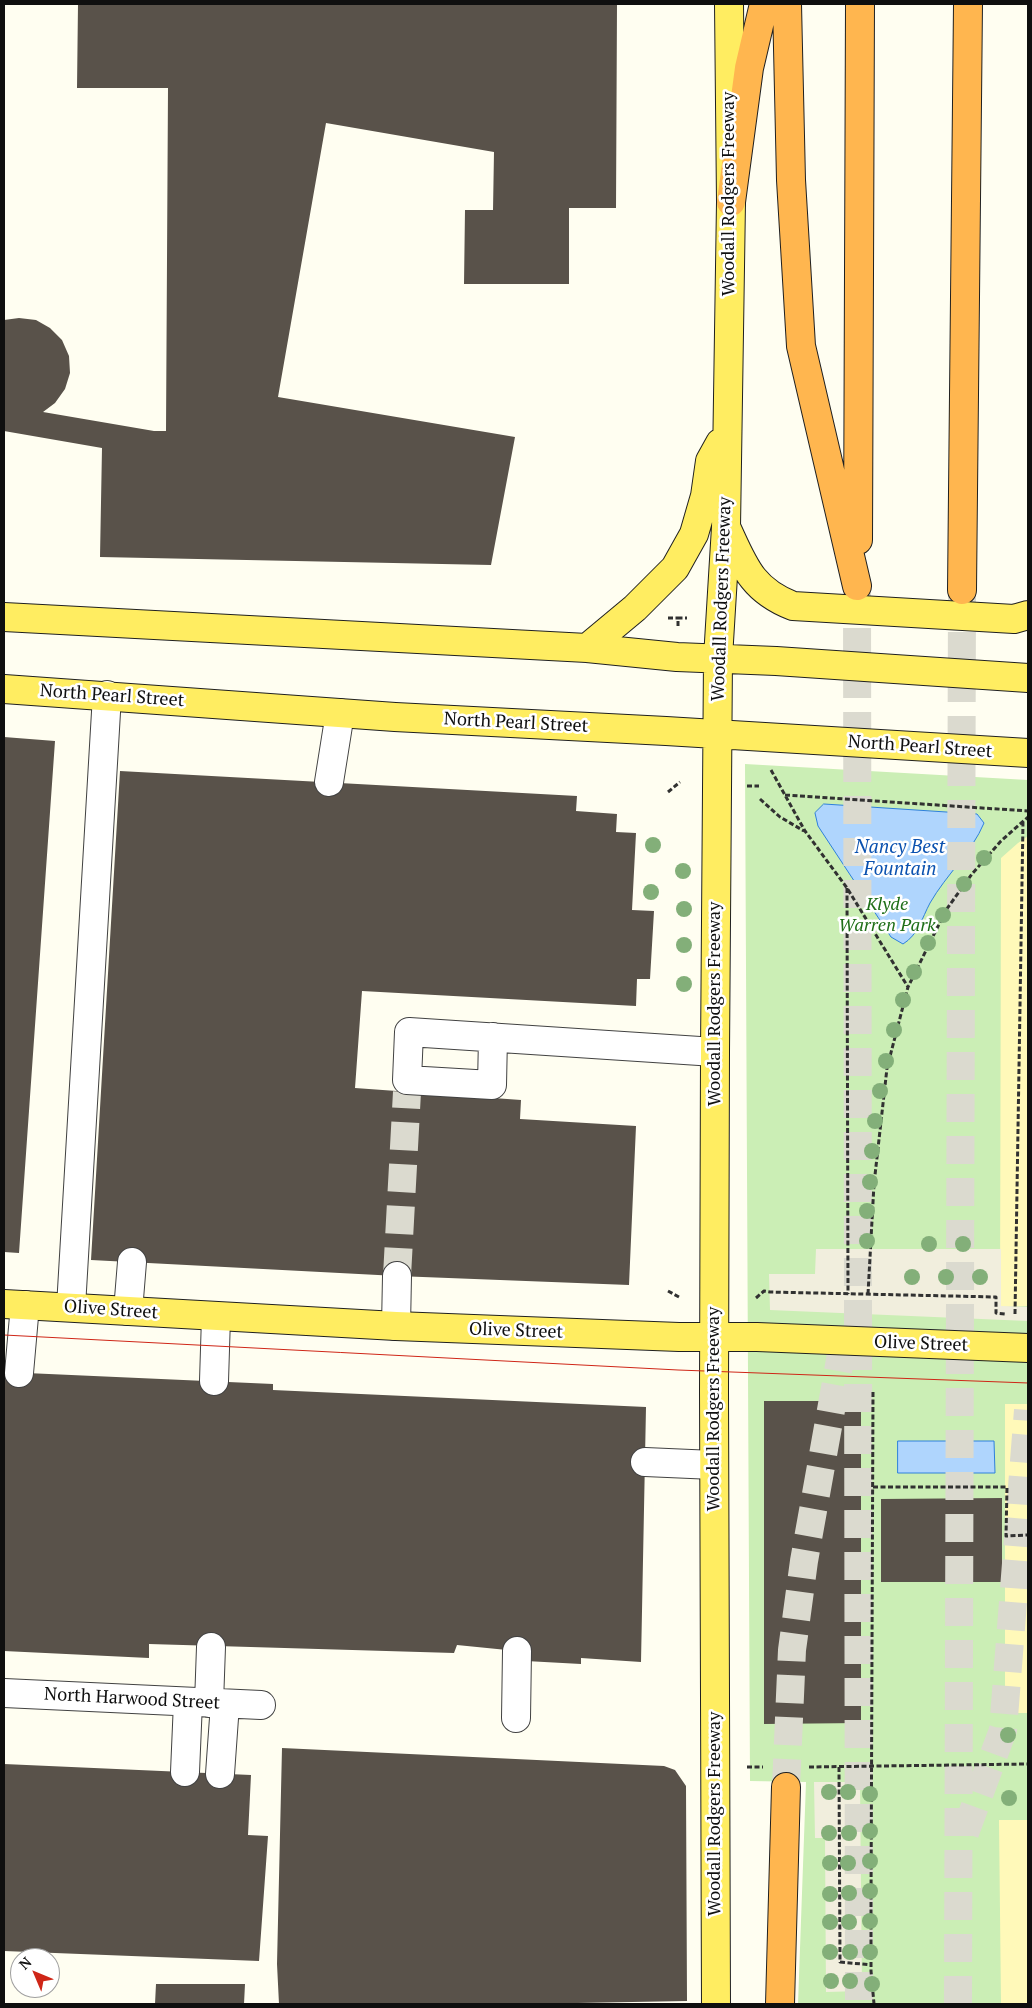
<!DOCTYPE html>
<style>
body{margin:0}
#map{position:relative;width:1032px;height:2008px;overflow:hidden;background:#fffef1;font-family:"PT Serif",serif}
canvas{display:block}
.frame{position:absolute;inset:0;border:5px solid #0f0f0f;pointer-events:none}
.north{position:absolute;left:10px;top:1948px;width:50px;height:50px;box-sizing:border-box;background:#fff;border:1px solid #9f9f9f;border-radius:50%;rotate:315deg;font-size:14px;font-weight:700;line-height:20px;text-align:center;color:#0f0f0f}
.north::after{content:'';display:block;margin:auto;width:18px;height:22px;background:#cf2617;clip-path:polygon(50% 0,100% 100%,50% 72%,0 100%)}
</style>
<div id="map">
<canvas width="1032" height="2008"></canvas>
<div class="frame"></div>
<div class="north">N</div>
</div>
<script>
const context = document.querySelector('canvas').getContext('2d');
context.lineJoin = 'round';
function paint(path, color) { context.fillStyle = color; context.fill(path, 'evenodd'); }
function trace(path, color, width, dash) { context.strokeStyle = color; context.lineWidth = width; context.lineCap = dash ? 'butt' : 'round'; context.setLineDash(dash || []); context.stroke(path); }
function label(font, color, halo, rows, align = 'center') {
  context.font = font + ' "PT Serif",serif'; context.lineWidth = 5; context.setLineDash([]); context.textBaseline = 'middle'; context.strokeStyle = halo; context.fillStyle = color; for (const [text, x, y, turn = 0] of rows) {
    context.save(); context.translate(x, y); context.rotate((+turn || 0) * Math.PI / 180); context.textAlign = isNaN(turn) ? turn : align; if (halo) context.strokeText(text, 0, 0); context.fillText(text, 0, 0); context.restore();
  }
}
const green = new Path2D(`
 M745,764L1028,780V2004H798L806,1782L750,1781Z`);
const sand = new Path2D(`
 M1028,836V1306L1000,1307L1001,858L1018,843Z
 M1005,1404H1028V1713H1005Z
 M999,1820H1028V2004H1001Z`);
const plaza = new Path2D(`
 M816,1249H1001V1306L1028,1307V1321L770,1310L769,1274H815Z
 M814,1782H860L862,1991L826,1992L825,1838H815Z`);
const water = new Path2D(`
 M824,804L977,814L984,823C972,852 946,875 930,903C922,918 918,935 903,944L891,937L818,826L815,813Z
 M898,1441H994L995,1473H898Z`);
const building = new Path2D(`
 M78,4H617L616,208H569V284H464L465,210H493L494,152L326,123L278,397L515,437L491,565L100,557L102,448L4,431V320L19,318L36,320L50,328L62,340L69,356L70,373L65,389L55,403L43,412L154,431H166L168,88H77Z
 M4,737L55,741L19,1253L4,1252Z
 M120,771L577,796L576,811L617,814L616,832L636,833L632,910L654,911L650,979H637L636,1006L362,991L355,1088L521,1100L520,1119L636,1126L629,1285L397,1276L91,1260Z
 M4,1372L273,1384V1390L646,1407L641,1662L581,1658V1664L526,1661L517,1651L457,1645L454,1653L149,1644V1658L4,1651Z
 M764,1401H861V1723L764,1724Z
 M1002,1498V1582H881V1499Z
 M282,1748L664,1766L675,1770L686,1786L687,2001L523,2004H279L277,1964Z
 M4,1764L251,1775L248,1835L268,1836L259,1961L4,1951Z
 M156,1984H245L244,2004H155Z`);
const minorTunnel = new Path2D(`
 M397,1276L407,1092`);
const highwayTunnel = new Path2D(`
 M857,586L859,2004
 M786,1787L792,1650L804,1561L845,1332
 M965,1833L1003,1730L1028,1410
 M958,2004L962,593`);
const path = new Path2D(`
 M668,618H678
 M678,626V618H687
 M771,770L805,831L847,888L908,987
 M747,786H759
 M668,792L680,782
 M785,795L1028,811
 M760,799L780,817L804,831
 M847,888L848,1294
 M668,1291L679,1297
 M868,1294L874,1184L887,1068L908,987L946,910L972,874L1001,841L1028,817
 M756,1298L764,1291L770,1292L996,1297V1313L1005,1314
 M1015,1314L1023,821
 M873,1392L871,1907V1971L874,2004
 M873,1487H1007L1006,1536L1028,1535
 M747,1767H763
 M809,1767L1028,1764
 M839,1767L840,1962L872,1965`);
const minor = new Path2D(`
 M329,782L340,713
 M493,1037L492,1085L407,1080L409,1032L715,1052
 M71,1307L107,695
 M128,1311L132,1262
 M396,1326L397,1276
 M19,1373L25,1305
 M214,1381L216,1317
 M645,1462L714,1465
 M4,1693L261,1705
 M209,1703L211,1647
 M516,1718L517,1651
 M185,1772L188,1702
 M220,1774L225,1704`);
const major = new Path2D(`
 M727,529C744,566 752,590 793,606L1014,619L1028,615
 M4,617L587,648L677,657L776,661L1028,678
 M587,648L635,608L675,568L694,534L705,496L710,461L720,443
 M4,689L395,717L666,731L1028,753
 M4,1304L396,1326L679,1337H757L1028,1348
 M716,2004L714,1391L715,1052L718,658L726,527L731,202L729,4`);
const highway = new Path2D(`
 M787,4L791,180L801,346L857,586
 M731,202L749,68L764,4
 M858,540L860,4
 M962,590L968,4
 M780,2004L786,1787`);
const tram = new Path2D(`
 M4,1335L678,1370L1028,1383`);
const trees = [
 [653,845],
 [984,858],
 [683,871],
 [964,884],
 [651,892],
 [684,909],
 [943,915],
 [928,943],
 [684,945],
 [914,972],
 [684,984],
 [903,1000],
 [894,1030],
 [886,1061],
 [880,1091],
 [875,1121],
 [872,1151],
 [870,1182],
 [867,1211],
 [867,1241],
 [929,1244],
 [963,1244],
 [912,1277],
 [946,1277],
 [980,1277],
 [1008,1735],
 [829,1792],
 [848,1792],
 [870,1794],
 [1009,1798],
 [870,1831],
 [829,1833],
 [849,1833],
 [870,1861],
 [830,1863],
 [848,1863],
 [870,1891],
 [849,1893],
 [830,1894],
 [870,1921],
 [830,1922],
 [849,1922],
 [830,1952],
 [850,1952],
 [870,1952],
 [831,1981],
 [850,1981],
 [872,1984]
];
const streetNames = [
 ["Woodall Rodgers Freeway",729,194,-90],
 ["Woodall Rodgers Freeway",722,599,-88],
 ["North Pearl Street",112,696,4],
 ["North Pearl Street",516,723,3],
 ["North Pearl Street",920,747,4],
 ["Woodall Rodgers Freeway",715,1004,-90],
 ["Olive Street",111,1310,4],
 ["Olive Street",516,1331,2],
 ["Olive Street",921,1344,2],
 ["Woodall Rodgers Freeway",714,1409,-90],
 ["North Harwood Street",132,1699,3],
 ["Woodall Rodgers Freeway",715,1814,-90]
];
const parkNames = [
 ["Klyde",887,905],
 ["Warren Park",887,926]
];
const waterNames = [
 ["Nancy Best",900,848],
 ["Fountain",900,870]
];
paint(green, '#cbeeb5');
paint(sand, '#fff9b9');
paint(plaza, '#f1eedd');
paint(water, '#afd5fd');
trace(water, '#2e80dc', 1);
paint(building, '#59524a');
trace(minorTunnel, '#dbdacf', 28, [28, 14]);
trace(highwayTunnel, '#dbdacf', 28, [28, 14]);
trace(minor, '#424242', 30);
trace(major, '#202020', 30);
trace(highway, '#202020', 30);
trace(path, '#313131', 3, [5, 2.5]);
trace(minor, '#fff', 28);
trace(major, '#ffed61', 28);
trace(highway, '#ffb64f', 28);
trace(tram, '#cf2617', 1);
context.fillStyle = '#83af79';
for (const [x, y] of trees) { context.beginPath(); context.arc(x, y, 8, 0, 2 * Math.PI); context.fill(); }
label('18px', '#0f0f0f', '#fff', streetNames);
label('italic 18px', '#1e6e17', '#fff', parkNames);
label('italic 19px', '#0a51af', '#fff', waterNames);
</script>
